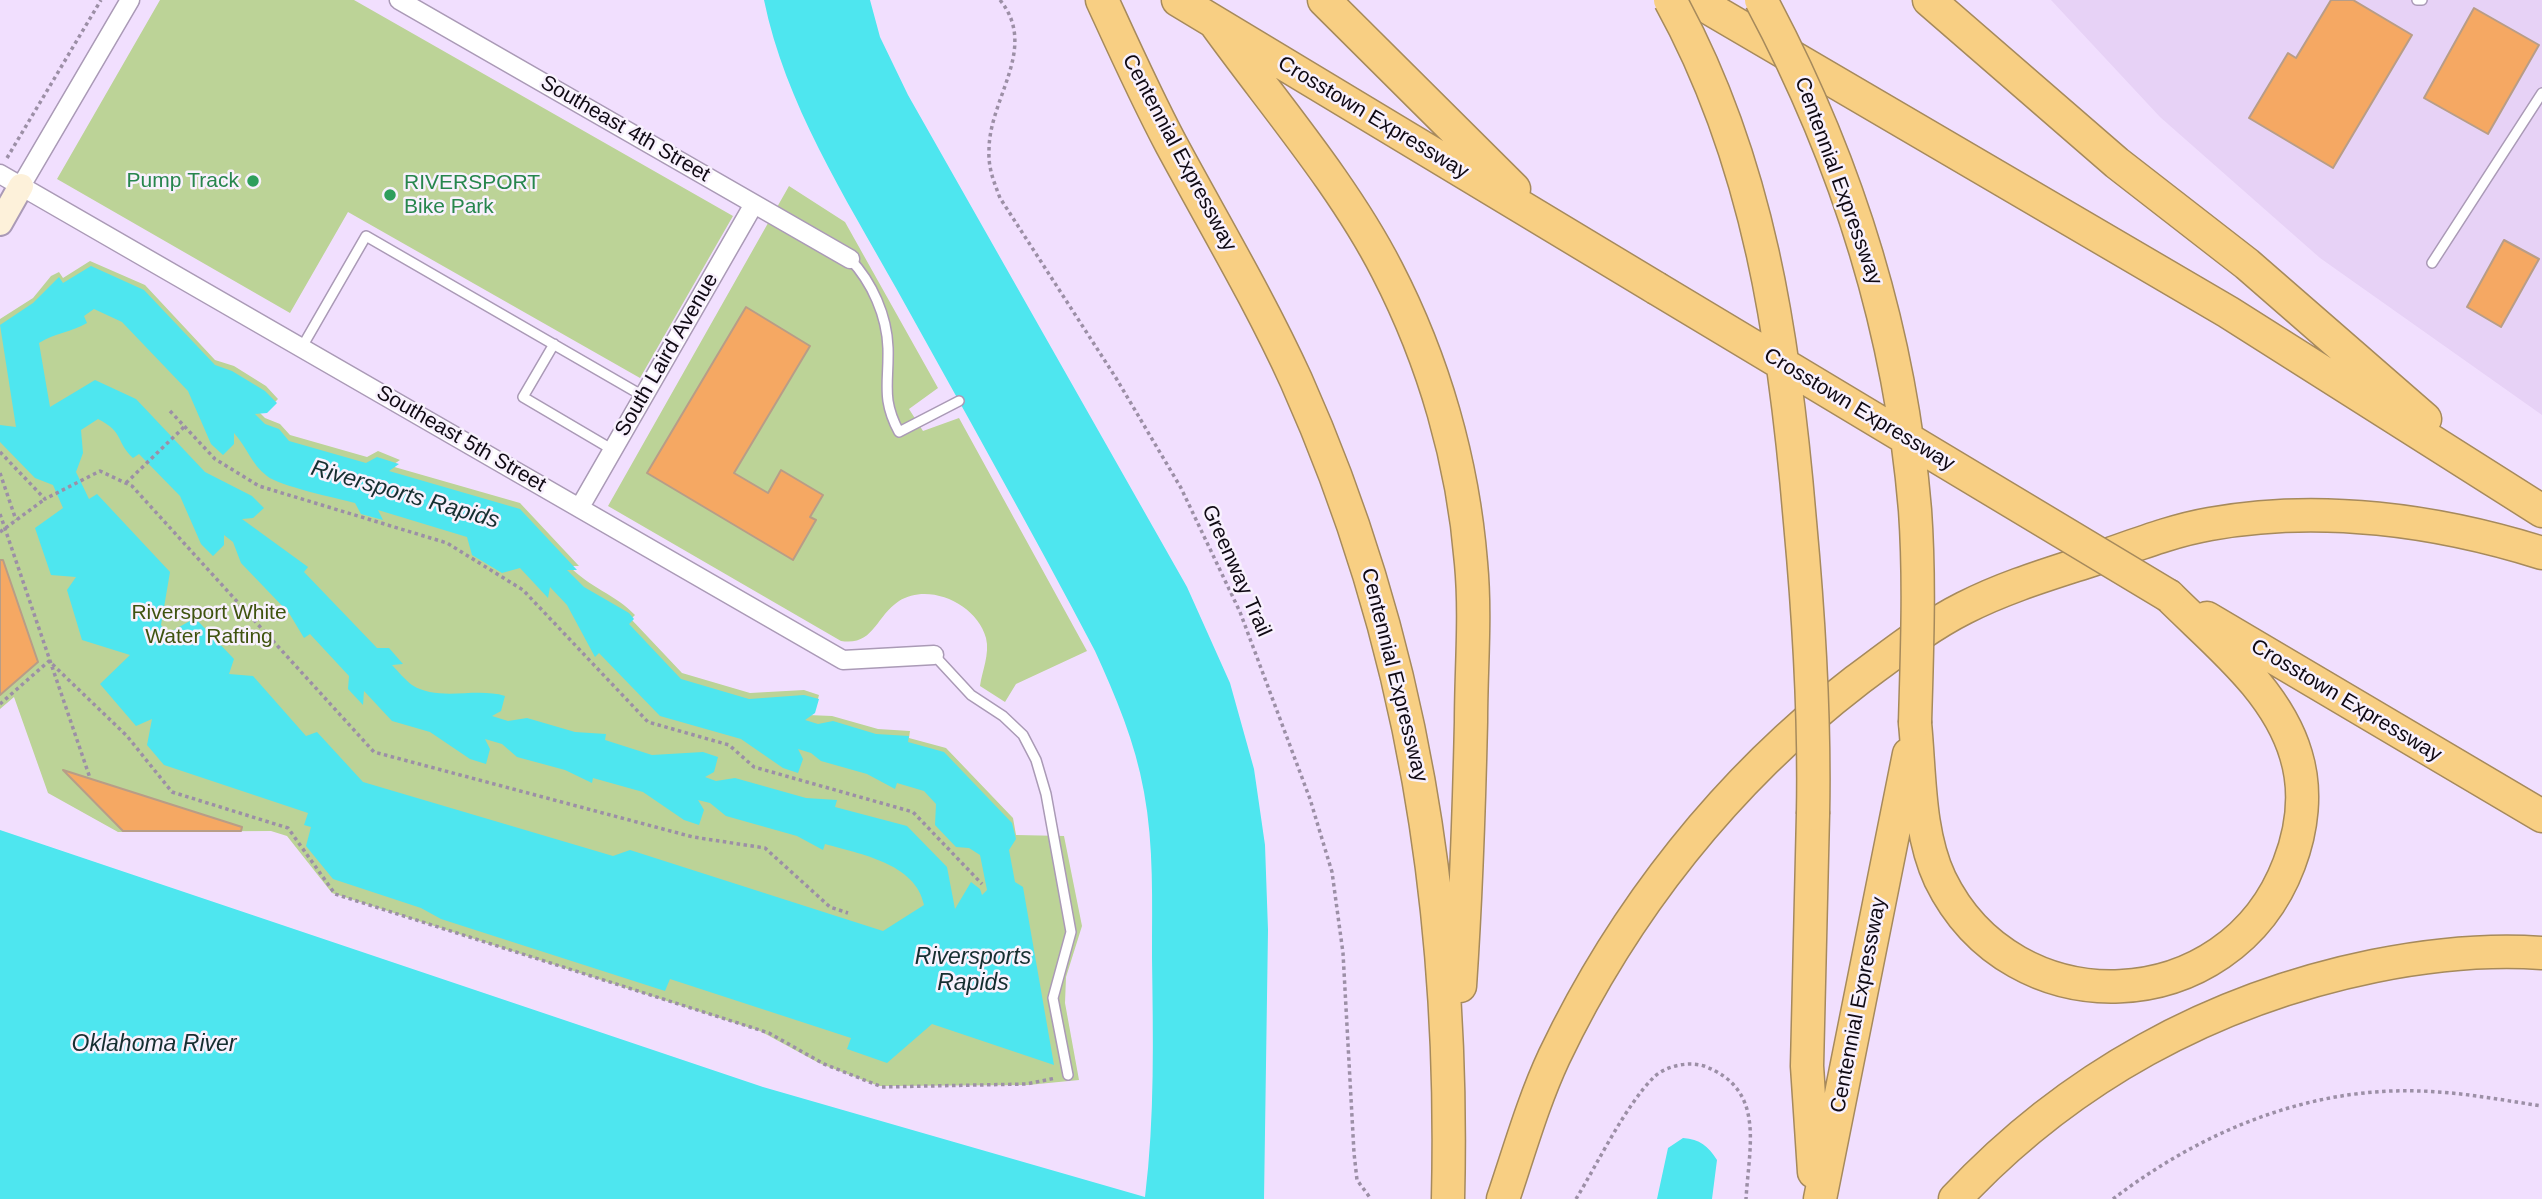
<!DOCTYPE html>
<style>
body{margin:0}
canvas{display:block;background:#f1dffe}
</style>
<canvas width="2542" height="1199"></canvas>
<script>
const context = document.querySelector('canvas').getContext('2d');
context.lineJoin = 'round';
function paint(path, color) { context.fillStyle = color; context.fill(path, 'evenodd'); }
function trace(path, color, width, dash) { context.strokeStyle = color; context.lineWidth = width; context.lineCap = dash ? 'butt' : 'round'; context.setLineDash(dash || []); context.stroke(path); }
function label(font, color, halo, rows, align = 'center') {
  context.font = font + ' Arial,sans-serif'; context.lineWidth = 5; context.setLineDash([]); context.textBaseline = 'middle'; context.strokeStyle = halo; context.fillStyle = color; for (const [text, x, y, turn = 0] of rows) {
    context.save(); context.translate(x, y); context.rotate((+turn || 0) * Math.PI / 180); context.textAlign = isNaN(turn) ? turn : align; if (halo) context.strokeText(text, 0, 0); context.fillText(text, 0, 0); context.restore();
  }
}
const built = new Path2D(`
 M2051,0H2542V415L2320,258L2160,117Z`);
const green = new Path2D(`
 M160,0H354L733,216L640,378L348,212L290,313L57,179Z
 M789,186L845,222L938,388L909,409L923,431L959,418L1087,651L1016,684L1005,702L980,686C982,671 990,654 986,638C977,604 929,582 899,601C875,617 874,646 841,641L608,506Z
 M90,261L145,285L215,360L234,366L266,386L278,399L268,409L257,410L265,418L280,424L290,435L367,457L378,451L400,460L391,466L520,503L579,566H569C589,587 616,595 635,615L631,619L682,673L750,693L804,690L819,695L815,710L808,715L832,716L878,729L910,731L909,738L946,748L1013,818L1016,835L1064,836L1082,926L1066,977L1065,1003L1079,1080L1028,1085L879,1086L819,1063L760,1031L332,893L287,836L271,831L118,832L48,793L14,697L0,709V319L33,298L51,276L59,272L63,278Z`);
const water = new Path2D(`
 M764,0H870L880,37L908,95L1187,587L1230,683L1254,769L1265,845L1268,930L1264,1199H0V830L763,1087L1145,1197C1155,1117 1153,1036 1152,957C1152,902 1154,846 1144,792C1135,742 1116,697 1095,651C1031,529 963,409 896,288C845,197 785,103 764,0Z
 M91,266L144,290L215,365L232,371L265,391L277,403L267,413L255,414L265,424L279,429L289,441L366,463L377,457L399,464L389,471L520,509L577,570H567L584,587L629,613L634,619L629,624L681,679L749,699L804,695L819,699L815,713L805,720L818,724L833,721L876,734L909,736L908,742L944,752L1012,823L1016,839L1009,850L1015,882L1023,887L1054,1065L932,1024L887,1063L847,1049L851,1038L670,979L665,991L441,919L421,908L333,879L306,846L311,827L304,825L308,813L164,765L147,745L152,719L136,726L100,684L130,655L82,640L67,590L76,577L51,575L35,528L63,508L53,485L35,478L0,442V425L16,427L0,325L33,303L59,277L63,283ZM94,309L122,322L188,391L211,444L223,455L234,444V433C247,447 251,464 267,476C279,486 336,498 355,503L361,514L383,520L378,510L467,537L472,555L502,573L520,568L548,598L550,587L567,605L595,657L599,653L660,716L741,739L783,768L798,773L803,759L798,749L811,753L821,761L867,774L895,789L897,783L924,791L936,804L935,825L956,847L969,848L980,855L987,890L982,895L980,889L971,882L955,909L947,867L907,826L835,807L837,800L806,798L735,778L716,781L705,777L714,772L718,757L703,752L652,755L605,740L606,734L575,732L527,718L508,721L492,716L501,711L505,696C476,687 438,702 412,685C405,680 398,671 392,665L403,664L389,648H377L304,572L308,567L242,519L253,518L264,508L252,496L205,472L136,399L95,380L50,407L39,343C54,333 72,332 87,323L84,316ZM98,419C125,433 115,441 133,458L139,454L180,496L201,544L213,556L224,545V535L233,542L241,563L289,613L304,638L310,634L349,676L348,689L363,705L364,691L392,721L430,732L470,759L486,764L490,749L485,739L502,744L517,757L565,770L592,783L593,778L643,792L684,820L699,825L704,810L698,800L710,803L726,816L797,836L823,850L825,844C859,854 916,863 924,905L883,931L630,850L613,856L363,782L317,732L306,736L253,676L229,674L234,659L195,618L167,634L161,625L170,572L97,494L89,499L76,472L83,453L81,430Z
 M1683,1138C1700,1139 1708,1146 1717,1160L1712,1199H1657L1668,1148Z`);
const building = new Path2D(`
 M2331,0H2353L2412,35L2333,168L2249,118L2288,53L2296,58Z
 M2474,8L2539,45L2488,134L2424,98Z
 M2504,240L2539,259L2501,327L2467,307Z
 M746,307L810,346L734,473L768,493L781,470L823,495L810,517L816,520L793,560L647,473Z
 M0,560H3L38,662L0,695Z
 M63,770L242,827L241,831H123Z`);
const path = new Path2D(`
 M1000,0C1039,48 989,98 989,150C988,168 994,182 1000,198L1116,378L1181,488L1240,612L1310,799L1332,872L1343,953L1354,1153L1357,1180L1371,1199
 M7,158L101,0
 M170,411L215,459L259,486L447,543L523,590L648,722L729,745L754,767L913,812L982,884
 M0,452L45,499L100,471L132,486L374,752L693,837L765,848L830,907L848,913
 M0,473L16,520
 M126,483L184,427
 M0,514L90,778
 M0,532L45,499
 M0,704L49,661L127,736L172,792L288,828L335,894L769,1033L824,1064L882,1087L1026,1084L1056,1078
 M1576,1199C1598,1163 1625,1106 1654,1077C1666,1066 1688,1061 1704,1066C1766,1089 1749,1146 1746,1199
 M2113,1199C2201,1132 2307,1087 2420,1091C2460,1092 2502,1100 2542,1106`);
const lane = new Path2D(`
 M2417,0H2422
 M850,259C872,282 887,316 888,348C889,384 881,398 899,432L959,401
 M2432,263L2542,93
 M554,344L523,397L613,450
 M302,347L366,236L643,396
 M934,655L971,695L1003,716L1023,735L1036,760L1046,794L1071,932L1053,998L1068,1075`);
const street = new Path2D(`
 M399,0L850,259
 M0,174L843,660L934,655
 M21,186L130,0
 M580,507L754,204`);
const secondary = new Path2D(`
 M0,223L21,186`);
const highway = new Path2D(`
 M1102,0C1124,48 1146,97 1171,144C1213,222 1259,299 1296,380C1413,641 1455,914 1448,1199
 M1178,0L1656,288
 M1324,0L1514,189
 M1695,0L2228,312L2542,511
 M1929,0L2117,163L2247,264L2425,419
 M1215,23C1272,102 1343,184 1387,270C1434,361 1463,462 1471,563C1476,616 1471,669 1471,722C1469,810 1466,898 1460,986
 M2207,618L2542,816
 M1915,723C1920,773 1918,832 1940,879C2013,1029 2230,1020 2289,864C2302,830 2307,791 2296,755C2277,690 2216,643 2169,596
 M1813,814L1807,1066L1814,1172
 M1503,1199C1519,1152 1533,1102 1554,1057C1624,910 1727,780 1856,681C1890,656 1926,627 1964,608C2005,587 2049,574 2092,560C2131,547 2170,531 2210,524C2320,504 2437,520 2542,553
 M1820,1199L1909,754
 M1955,1199C2068,1078 2212,999 2374,966C2429,955 2486,949 2542,953`);
const highwayBridge = new Path2D(`
 M1670,0C1759,161 1785,341 1800,522C1809,619 1815,716 1813,814
 M1761,0C1846,159 1900,330 1915,510C1920,581 1917,652 1915,723
 M1656,288L2169,596`);
const markers = [
 [253,181,7,"#2e9e5b"],
 [390,195,7,"#2e9e5b"]
];
const streetNames = [
 ["Crosstown Expressway",1373,118,31],
 ["Southeast 4th Street",625,129,30],
 ["Centennial Expressway",1179,153,62],
 ["Centennial Expressway",1838,181,70],
 ["South Laird Avenue",667,355,-60],
 ["Crosstown Expressway",1859,410,31],
 ["Southeast 5th Street",461,439,30],
 ["Greenway Trail",1236,571,66],
 ["Centennial Expressway",1394,675,76],
 ["Crosstown Expressway",2346,701,31],
 ["Centennial Expressway",1859,1005,-79]
];
const leisureNames = [
 ["Pump Track",239,181],
 ["RIVERSPORT",404,183,"left"],
 ["Bike Park",404,207,"left"]
];
const parkNames = [
 ["Riversport White",209,613],
 ["Water Rafting",209,637]
];
const waterNames = [
 ["Riversports Rapids",405,495,16],
 ["Riversports",973,958],
 ["Rapids",973,984],
 ["Oklahoma River",154,1045]
];
paint(built, '#e7d2f6');
paint(green, '#bcd397');
paint(water, '#4ee6ef');
paint(building, '#f5a863');
trace(building, '#b89d87', 2);
trace(lane, '#aa9ab6', 12);
trace(street, '#aa9ab6', 21);
trace(secondary, '#aa9ab6', 28);
trace(highway, '#a68a5c', 35);
trace(path, '#9c8fa6', 3.5, [3.5, 3.5]);
trace(lane, '#fff', 9);
trace(street, '#fff', 18);
trace(secondary, '#fdf1da', 24);
trace(highway, '#f8cf83', 32);
trace(highwayBridge, '#a68a5c', 35, []);
trace(highwayBridge, '#f8cf83', 32);
for (const [x, y, r, color] of markers) { const dot = new Path2D(); dot.arc(x, y, r, 0, 2 * Math.PI); context.fillStyle = color; context.fill(dot); trace(dot, '#f8f1fd', 2.5); }
label('21px', '#0f0913', '#f8f1fd', streetNames);
label('21px', '#27864d', '#f8f1fd', leisureNames, 'right');
label('21px', '#3f530f', '#f8f1fd', parkNames);
label('italic 23px', '#152e30', '#f8f1fd', waterNames);
</script>
